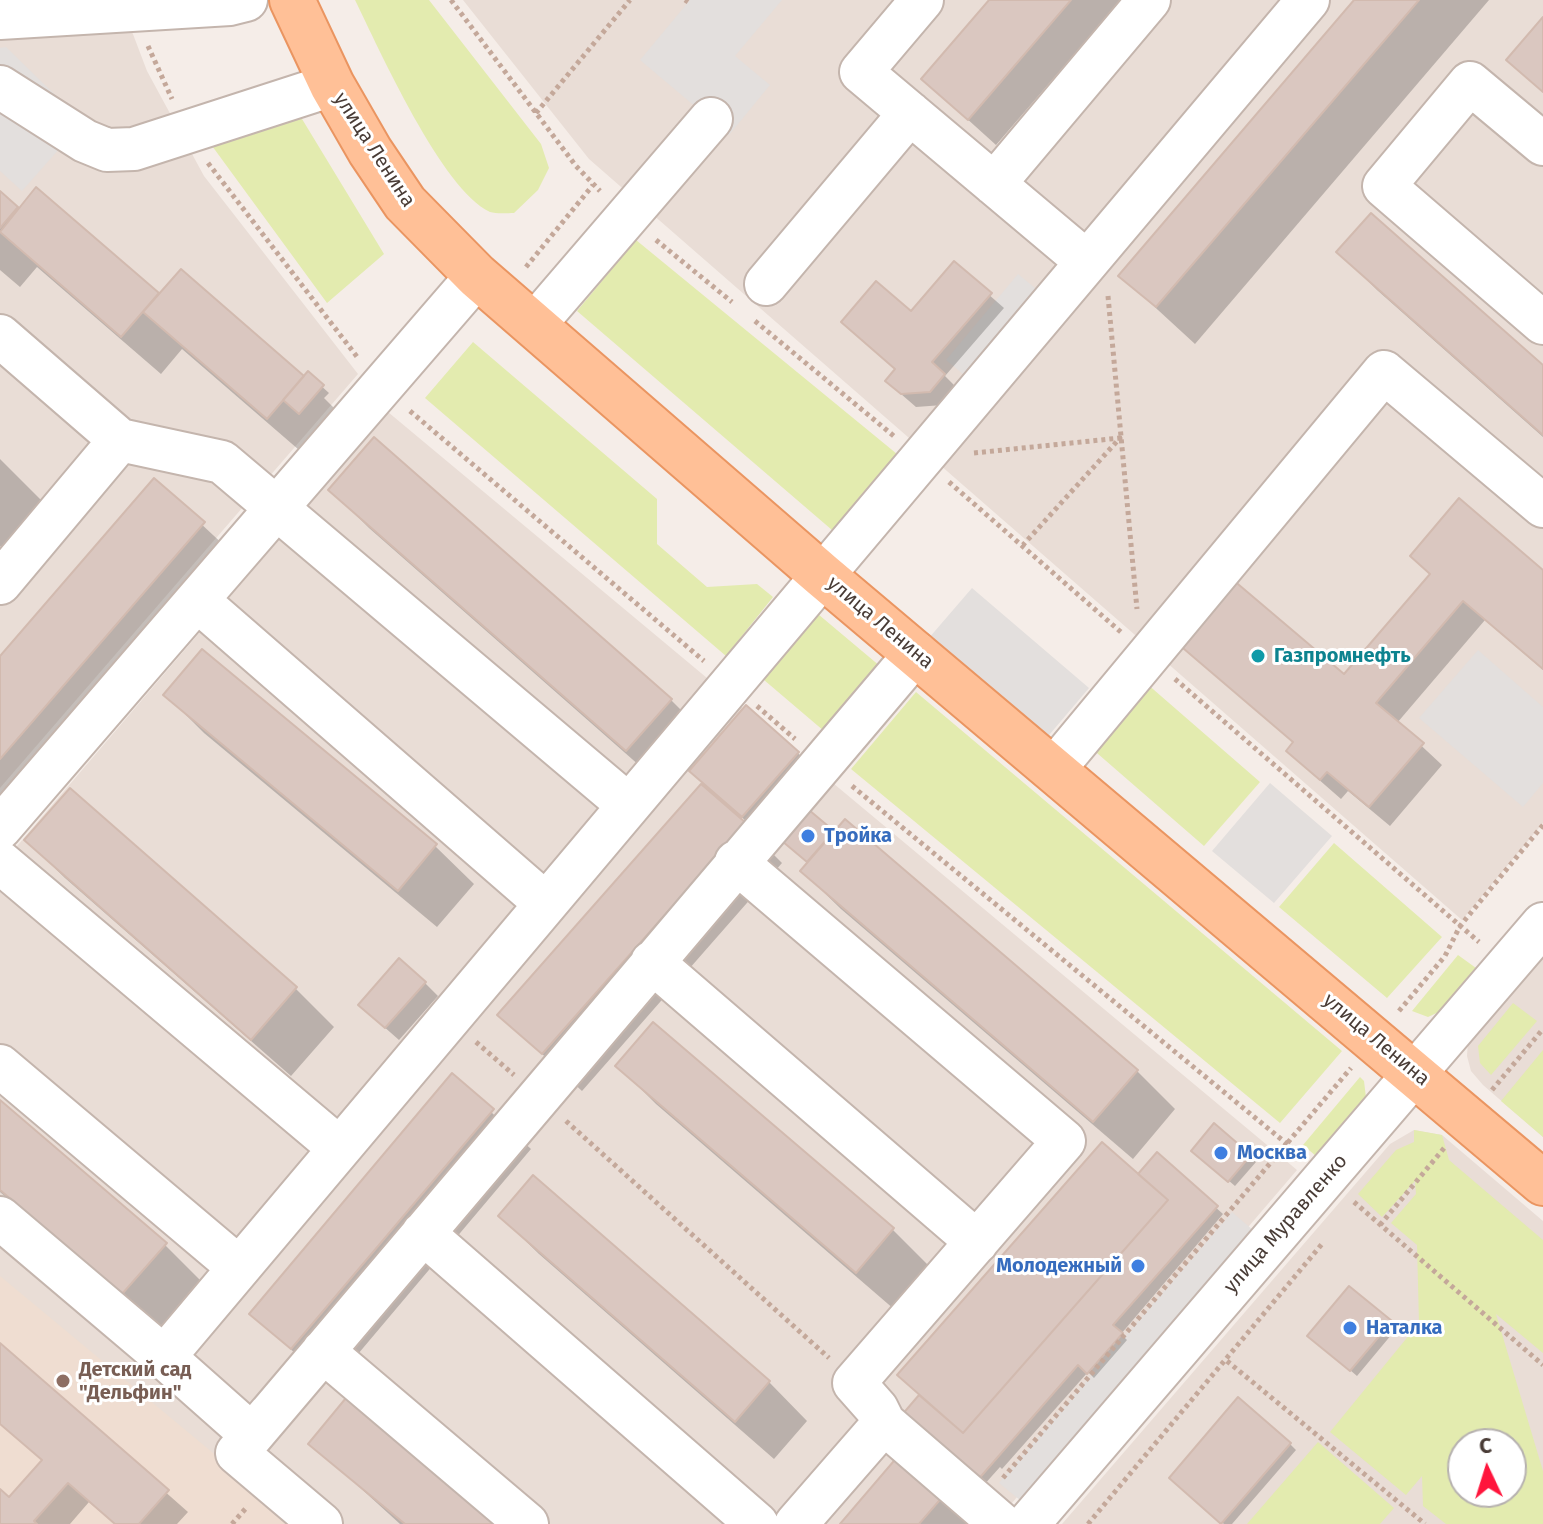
<!DOCTYPE html>
<meta charset="utf-8">
<style>
body{margin:0}
#map{position:relative;width:1543px;height:1524px;overflow:hidden;background:#f5ede8;font-family:"Fira Sans",sans-serif}
canvas{display:block}
.north{position:absolute;left:1447px;top:1428px;width:80px;height:80px;box-sizing:border-box;background:#fff;border:2px solid #b6b1af;border-radius:50%;rotate:356deg;font-size:22px;font-weight:700;line-height:32px;text-align:center;color:#493c36}
.north::after{content:'';display:block;margin:auto;width:28px;height:36px;background:#ff153c;clip-path:polygon(50% 0,100% 100%,50% 72%,0 100%)}
</style>
<div id="map">
<canvas width="1543" height="1524"></canvas>
<div class="north">С</div>
</div>
<script>
const context = document.querySelector('canvas').getContext('2d');
context.lineJoin = 'round';
function paint(path, color) { context.fillStyle = color; context.fill(path, 'evenodd'); }
function trace(path, color, width, dash) { context.strokeStyle = color; context.lineWidth = width; context.lineCap = dash ? 'butt' : 'round'; context.setLineDash(dash || []); context.stroke(path); }
function label(font, color, halo, rows, align = 'center') {
  context.font = font + ' "Fira Sans",sans-serif'; context.lineWidth = 6; context.setLineDash([]); context.textBaseline = 'middle'; context.strokeStyle = halo; context.fillStyle = color; for (const [text, x, y, turn = 0] of rows) {
    context.save(); context.translate(x, y); context.rotate((+turn || 0) * Math.PI / 180); context.textAlign = isNaN(turn) ? turn : align; if (halo) context.strokeText(text, 0, 0); context.fillText(text, 0, 0); context.restore();
  }
}
const residential = new Path2D(`
 M0,0H120L147,71L204,176L358,374L0,788Z
 M463,0H1543V823L1462,920L589,159Z
 M388,412L1297,1170L994,1524H0V866Z
 M1543,957V1137L1483,1085L1471,1071L1467,1056L1468,1041L1475,1029Z
 M1414,1130L1442,1135L1543,1221V1524H1062L1390,1144ZM1463,1444H1511V1492H1463Z`);
const education = new Path2D(`
 M0,1276L254,1487L297,1524H0Z`);
const green = new Path2D(`
 M355,0H429L541,144L549,168L538,190L514,213C508,213 496,214 490,212C442,190 379,49 355,0Z
 M299,114L384,254L327,303L207,139Z
 M636,240L897,454L832,530L577,311Z
 M473,342L657,499V544L707,587L757,584L773,597L726,656L425,398Z
 M812,609L887,672L831,737L757,674Z
 M1146,683L1260,782L1204,846L1090,747Z
 M916,692L1342,1051L1280,1123L851,769Z
 M1334,843L1442,937L1387,998L1279,907Z
 M1458,955L1476,968L1441,1011L1428,1017L1412,1011Z
 M1513,1003L1537,1021L1491,1075L1480,1063L1478,1046Z
 M1543,1050V1137L1501,1101Z
 M1360,1077L1364,1081L1367,1106L1323,1162L1303,1145Z
 M1414,1130L1442,1135L1449,1160L1543,1240V1353L1496,1314L1543,1471V1524H1446L1423,1506L1422,1476L1406,1495L1330,1432L1419,1323L1417,1245L1391,1223L1416,1194L1415,1181L1382,1217L1358,1194L1396,1150L1414,1142ZM1511,1444V1492H1463V1444Z
 M1318,1442L1394,1508L1380,1524H1247Z`);
const parking = new Path2D(`
 M690,0H782L735,56L770,85L729,135L640,60Z
 M6,47L83,122L22,191L0,171V48Z
 M1018,274L1052,302L980,388L946,360Z
 M972,588L1089,688L1033,754L916,653Z
 M1478,650L1543,707V783L1523,807L1419,718Z
 M1270,783L1332,836L1274,903L1212,851Z
 M1232,1212L1269,1244L1037,1514L999,1483Z`);
const shadow = new Path2D(`
 M991,0H1121L996,145L923,79Z
 M1356,0H1489L1195,344L1121,276Z
 M36,190L159,296L304,378L308,374L329,393L324,398L341,415L306,456L182,349L161,374L37,267L20,287L0,270V194L18,210Z
 M1339,252L1543,367V437L1377,290Z
 M954,264L1004,308L945,376L957,388L943,405L916,407L901,394L897,370L912,313Z
 M0,459L42,501L1,547L0,546Z
 M155,481L242,562L0,842V659Z
 M331,490L671,700L709,738L665,788L369,528Z
 M1543,572V670L1485,620L1397,723L1442,765L1390,826L1348,791L1341,799L1309,771L1288,751L1295,744L1180,643L1345,677L1432,576Z
 M166,695L435,846L474,884L437,927L204,733Z
 M798,753L818,773L763,836L712,791Z
 M70,791L296,989L334,1027L291,1076L65,878L26,840Z
 M809,813L1137,1071L1175,1109L1133,1159L841,909L802,871L810,863L791,847Z
 M744,825L782,863L582,1091L500,1015Z
 M425,983L438,996L399,1040L374,1018Z
 M654,1024L893,1230L931,1268L895,1310L656,1104L618,1066Z
 M452,1076L531,1149L331,1386L252,1314Z
 M0,1103L165,1245L203,1283L161,1331L0,1192Z
 M1157,1155L1223,1214L1121,1334L1127,1340L1094,1378L1088,1372L1002,1469L1000,1467L983,1486L903,1416Z
 M1200,1156H1250L1256,1162L1235,1186Z
 M534,1178L769,1382L807,1421L774,1459L539,1254L500,1216Z
 M1390,1322L1397,1328L1357,1376L1316,1341Z
 M0,1346L188,1512L177,1524H115L89,1502L70,1524H0V1492L10,1500L43,1461L0,1424Z
 M311,1443L495,1524H400Z
 M1290,1444L1296,1450L1232,1524H1224L1177,1484Z
 M899,1458L972,1524H842Z`);
const building = new Path2D(`
 M989,0H1071L968,120L921,79Z
 M1354,0H1419L1156,307L1118,276Z
 M1543,17V92L1506,60Z
 M36,187L159,293L121,337L0,232Z
 M0,191L18,207L0,228Z
 M1371,213L1543,365V435L1336,252Z
 M954,261L992,293L932,362L945,374L930,392L901,394L885,381L895,369L841,322L876,281L911,311Z
 M181,269L304,376L267,419L143,312Z
 M308,371L324,385L299,414L283,400Z
 M374,437L672,699L626,751L328,490Z
 M154,478L205,522L0,759V656Z
 M1459,498L1543,570V669L1463,601L1376,703L1424,743L1369,807L1327,772L1320,780L1286,751L1293,742L1177,643L1232,579L1344,674L1430,574L1410,556Z
 M202,649L437,844L398,891L163,695Z
 M746,705L799,752L742,817L689,771Z
 M701,784L746,823L542,1054L497,1015Z
 M70,788L297,987L251,1040L24,840Z
 M809,810L834,831L807,862L782,841Z
 M845,819L1138,1070L1093,1122L800,871Z
 M399,958L426,982L385,1028L358,1005Z
 M653,1022L894,1228L856,1273L615,1066Z
 M452,1073L494,1109L291,1349L249,1314Z
 M0,1100L167,1243L122,1294L0,1190Z
 M1214,1123L1251,1155L1228,1182L1191,1151Z
 M1102,1142L1168,1200L963,1433L897,1375Z
 M1157,1152L1218,1206L1113,1325L1123,1333L1087,1374L1078,1365L976,1482L901,1416L919,1395L963,1433L1168,1200L1138,1174Z
 M533,1175L770,1381L735,1422L498,1216Z
 M1349,1286L1392,1321L1350,1371L1307,1336Z
 M0,1343L169,1490L139,1524H115L68,1483L34,1521L37,1524H0V1489L9,1497L42,1460L0,1424Z
 M1238,1397L1291,1443L1221,1524L1169,1478Z
 M346,1398L498,1524H405L308,1444Z
 M899,1455L945,1494L919,1524H840Z`);
const path = new Path2D(`
 M451,0L576,166L600,191
 M685,0L688,2
 M148,46L172,99
 M536,113L630,0
 M208,163L358,358
 M656,240L732,302
 M526,267L593,185
 M1108,296L1137,609
 M755,321L895,437
 M410,411L704,661
 M974,453L1120,438L1023,545
 M949,482L1122,633
 M1175,679L1479,942
 M757,706L795,739
 M852,786L1298,1153
 M1399,1011L1445,956L1460,926L1543,825
 M476,1042L514,1075
 M1492,1090L1543,1029
 M566,1121L829,1358
 M1354,1202L1543,1365
 M1380,1225L1445,1147
 M1227,1361L1425,1524
 M1003,1478L1351,1068
 M232,1524L247,1507
 M1088,1524L1322,1244`);
const minor = new Path2D(`
 M922,0L861,72L1087,262
 M0,18L230,4L246,0
 M0,87L85,141L107,150L134,149L332,85
 M1543,144L1470,83L1384,186L1543,323
 M994,184L1149,0
 M766,284L910,113
 M534,325L711,119
 M0,336L120,440L222,462L627,804
 M0,583L120,440
 M198,601L545,903
 M1054,769L1384,372L1543,506
 M0,828L477,276
 M0,862L338,1147
 M736,862L1064,1141L854,1383L877,1409L884,1423L796,1524
 M652,962L977,1242
 M0,1066L237,1266
 M0,1218L164,1357
 M423,1233L757,1524
 M323,1351L527,1524
 M270,1414L252,1435L164,1357L1308,0
 M884,1423L1001,1524
 M321,1524L237,1453L916,653
 M1028,1524L1543,924`);
const major = new Path2D(`
 M292,0L332,85L370,151L405,203L477,276L822,575L1543,1183`);
const markers = [
 [1258,656,8,"#0f9aa8"],
 [808,836,8,"#3f7fe0"],
 [1221,1153,8,"#3f7fe0"],
 [1138,1266,8,"#3f7fe0"],
 [1350,1328,8,"#3f7fe0"],
 [63,1381,8,"#8d6e63"]
];
const streetNames = [
 ["улица Ленина",374,150,57],
 ["улица Ленина",880,623,40],
 ["улица Ленина",1376,1040,40],
 ["улица Муравленко",1286,1224,-49]
];
const cultureNames = [
 ["Газпромнефть",1274,656]
];
const shopNames = [
 ["Тройка",824,836],
 ["Москва",1237,1153],
 ["Молодежный",1122,1266,"right"],
 ["Наталка",1366,1328]
];
const educationNames = [
 ["Детский сад",79,1370],
 ["\"Дельфин\"",79,1393]
];
paint(residential, '#e9ddd6');
paint(education, '#efddd1');
paint(green, '#e3ebaf');
paint(parking, '#e3dfdd');
paint(shadow, '#0003');
paint(building, '#dac7c0');
trace(building, '#d2baaf', 2);
trace(minor, '#c4b5ad', 46);
trace(major, '#ea9561', 48);
trace(path, '#c4a89a', 5, [4, 4]);
trace(minor, '#fff', 42);
trace(major, '#ffc097', 44);
for (const [x, y, r, color] of markers) { const dot = new Path2D(); dot.arc(x, y, r, 0, 2 * Math.PI); context.fillStyle = color; context.fill(dot); trace(dot, '#fff', 3); }
label('20px', '#493c36', '#fff', streetNames);
label('bold 20px', '#0d838f', '#fff', cultureNames, 'left');
label('bold 20px', '#366cbe', '#fff', shopNames, 'left');
label('bold 20px', '#785e54', '#fff', educationNames, 'left');
</script>
